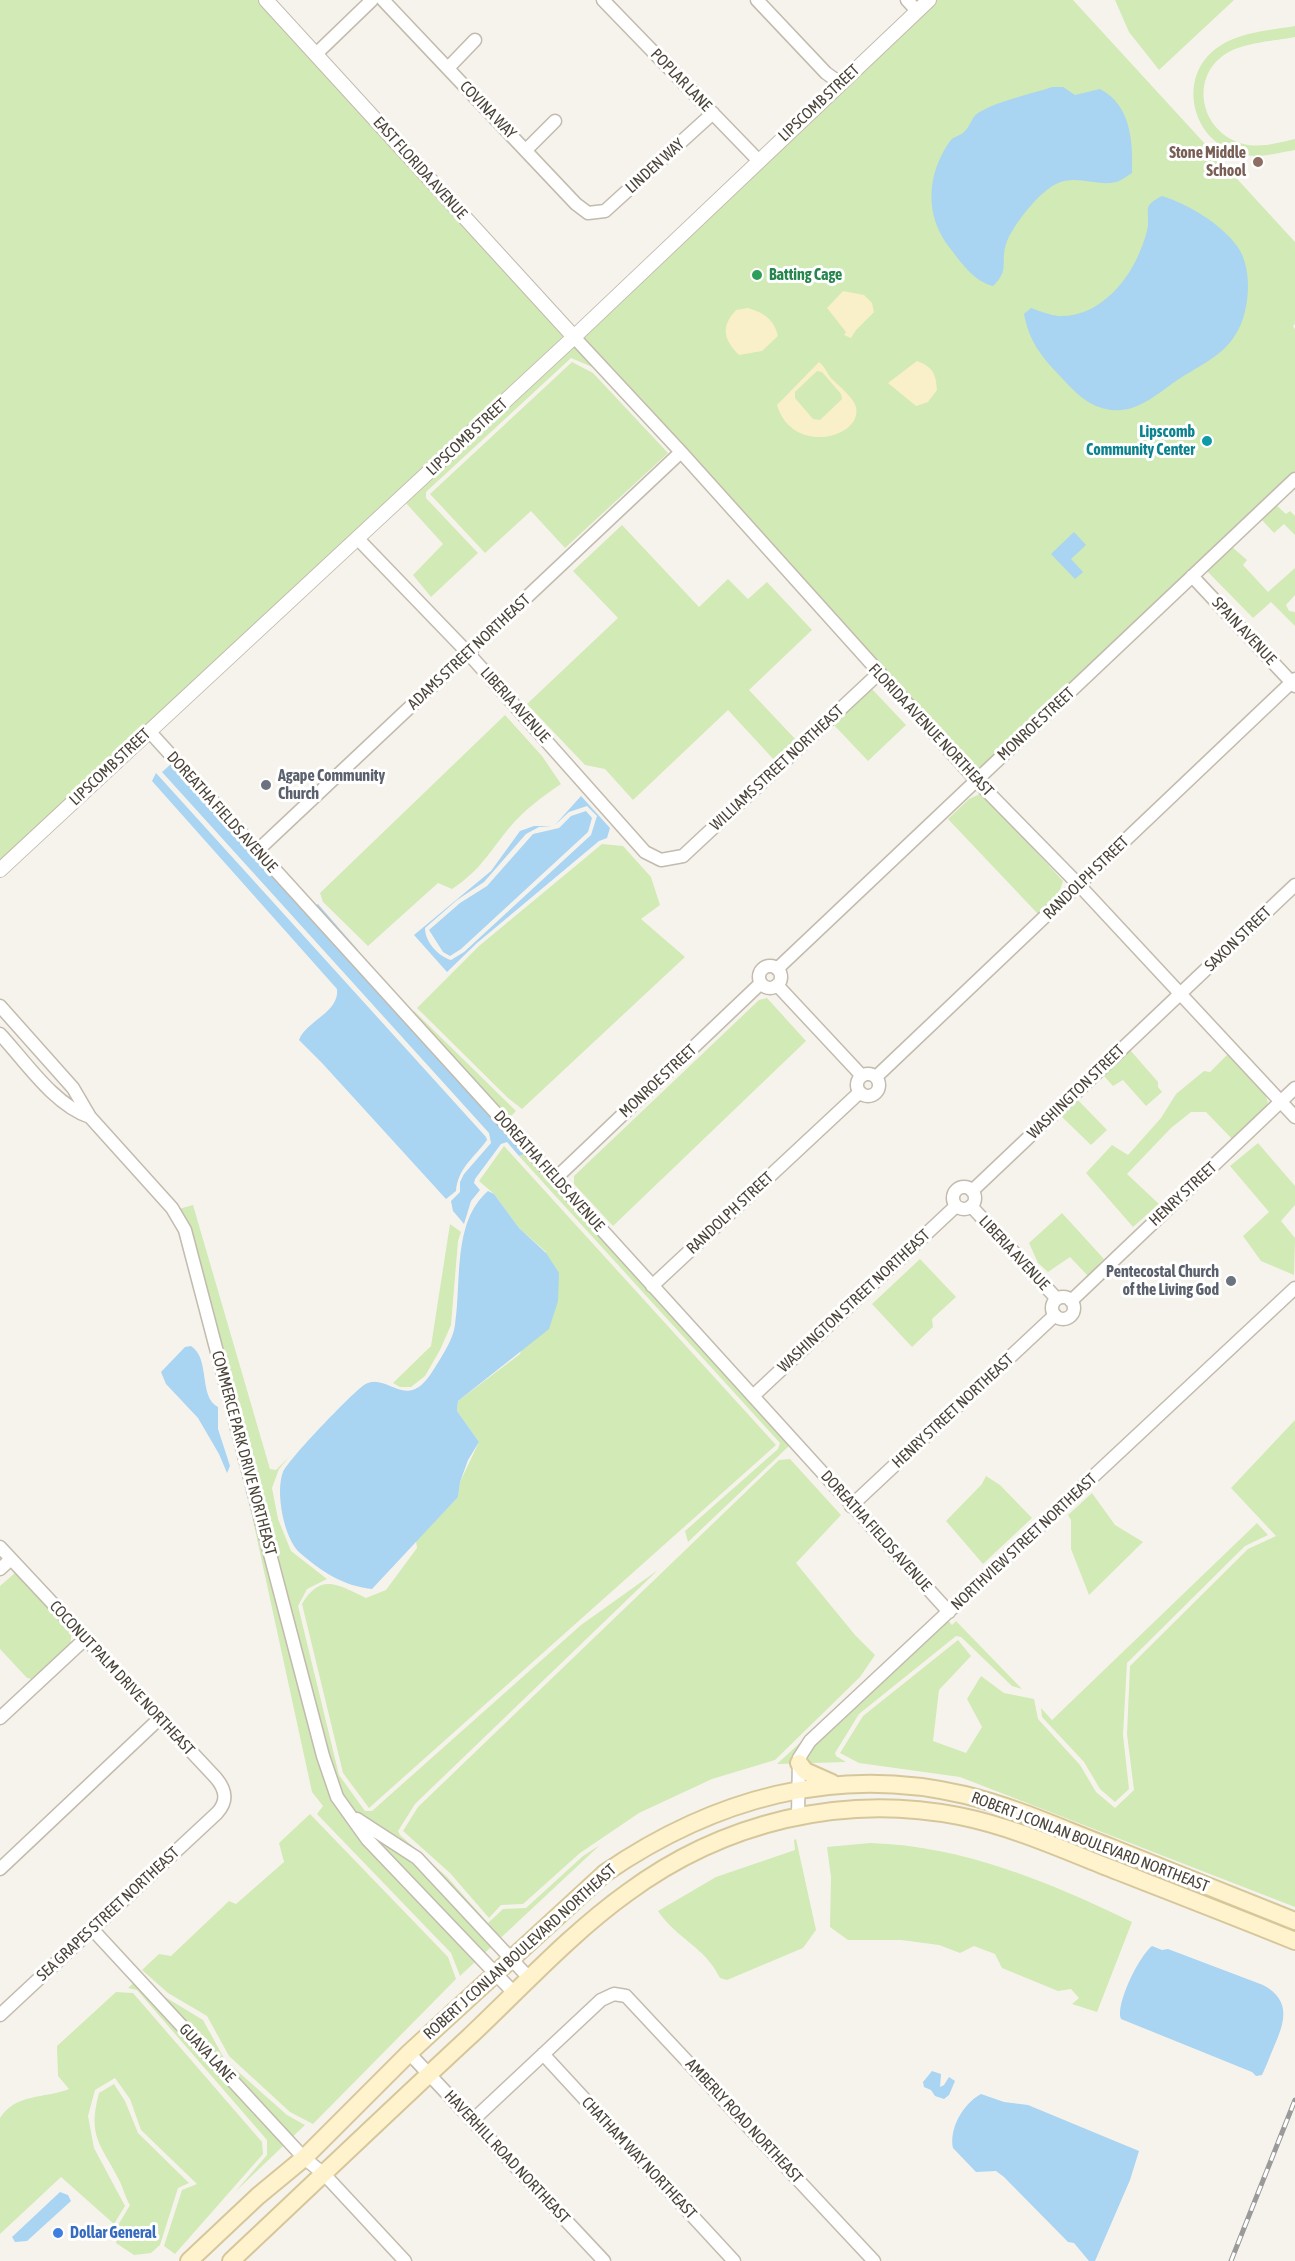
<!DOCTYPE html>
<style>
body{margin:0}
canvas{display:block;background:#f6f3ec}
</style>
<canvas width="1295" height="2261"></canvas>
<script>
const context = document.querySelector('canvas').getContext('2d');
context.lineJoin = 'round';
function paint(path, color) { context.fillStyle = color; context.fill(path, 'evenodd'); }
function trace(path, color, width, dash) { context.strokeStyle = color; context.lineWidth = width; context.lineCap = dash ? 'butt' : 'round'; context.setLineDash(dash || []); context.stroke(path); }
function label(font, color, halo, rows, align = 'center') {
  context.font = font + ' "Asap Condensed",sans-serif'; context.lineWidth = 6; context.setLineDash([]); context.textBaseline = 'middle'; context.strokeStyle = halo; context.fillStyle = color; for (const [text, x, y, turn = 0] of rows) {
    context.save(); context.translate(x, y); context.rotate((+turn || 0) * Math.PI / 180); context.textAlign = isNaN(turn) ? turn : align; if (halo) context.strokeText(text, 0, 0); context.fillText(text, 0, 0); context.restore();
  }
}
const green = new Path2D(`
 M0,0H266L574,337L929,0H1073L1295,242V324L1293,326L1295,329V479L976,780L574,337L0,870Z
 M1115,0H1234L1159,70L1129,32Z
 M1295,26V37C1274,41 1246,42 1227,53C1189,76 1200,130 1240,143C1258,149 1277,143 1295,139V150C1277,153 1259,159 1240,154C1189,141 1175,71 1223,44C1243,32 1272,30 1295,26Z
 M574,344L597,369L571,358L426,492V498L478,553L431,597L413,575L443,544L405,502Z
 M572,362L593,373L668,453L565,548L531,511L485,553L430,494Z
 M1276,505L1286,514L1290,511L1295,516V535L1284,524L1274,533L1261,519Z
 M622,525L699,607L728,579L748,599L767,582L812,630L749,690L797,741L776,762L728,710L633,800L605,769L585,765L527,704L618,618L573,571Z
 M1232,547L1247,560L1243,565L1268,592L1295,568V595L1286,605L1289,611L1295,612V626L1271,602L1253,618L1207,571Z
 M872,689L906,725L868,761L834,725Z
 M505,715L542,756L561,784C542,797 525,809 510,827C489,852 481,870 452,889L438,883L368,946L323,902L320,893Z
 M982,793L1063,881L1059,893L1038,914L948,819L969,799Z
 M602,844L623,846L651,877L660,905L641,919L685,957L522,1109L508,1098L417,1008L479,946Z
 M767,998L806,1041L613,1226L574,1184V1176L759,1000Z
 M414,1011L516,1111L500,1127L405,1019Z
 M1130,1050L1158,1082V1087L1162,1092L1146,1106L1123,1080L1113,1086L1103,1075Z
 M1228,1054L1265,1094L1268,1102L1264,1110L1233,1140L1206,1112H1191L1171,1128L1127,1174L1159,1204L1133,1227L1086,1173L1112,1145L1128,1155L1161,1118L1176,1094L1204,1071L1210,1072Z
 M1078,1100L1107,1130L1091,1145L1061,1116Z
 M1258,1143L1295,1186V1205L1281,1221L1295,1238L1294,1275L1261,1261L1243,1236L1269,1212L1230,1166Z
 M504,1146L776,1445L369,1808L343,1773L302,1604C321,1572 338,1585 366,1598L386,1590L417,1548L416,1541L458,1497L460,1482L479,1442L457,1411L458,1401L520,1354L546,1252L519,1228L494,1194L479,1181Z
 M524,1154L789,1446L688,1542L685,1531L778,1449L780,1443L519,1156Z
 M193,1205L270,1469L276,1470L290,1456L279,1469L272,1488L278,1519L291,1551L327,1579L307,1589L298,1606L339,1775L365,1811H372L581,1625L658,1570L415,1804L398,1831L400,1835L447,1877L488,1923L503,1909L526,1908L583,1856L600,1845L460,1976L451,1953L317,1814L323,1806L312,1792L199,1272L179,1209Z
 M1062,1213L1104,1259L1088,1276L1070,1257L1048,1272L1038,1263L1029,1243Z
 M450,1224L461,1232L458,1241L451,1325L440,1350L425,1376L411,1387H400L393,1383L431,1346Z
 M920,1259L956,1297L932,1319L933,1327L912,1347L872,1304Z
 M1295,1420V1907L960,1777L859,1763L840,1753L863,1716L958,1640L971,1656L939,1690L933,1741L966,1753L982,1727L967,1699L981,1676L1004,1693L1034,1699L1038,1719L1080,1765L1096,1792L1115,1808L1134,1790L1127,1734L1130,1666L1248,1549L1276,1536L1231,1488Z
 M790,1459L841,1515L796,1563L855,1635L875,1655L860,1677L775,1760L712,1779L639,1813L580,1853L523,1904L501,1905L489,1918L450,1873L403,1831L418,1807L779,1460Z
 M986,1476L1000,1485L1032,1518L983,1564L946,1521L982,1484Z
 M1092,1493L1115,1525L1143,1542L1089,1595L1071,1549V1520L1068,1515Z
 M1257,1523L1268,1535L1245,1546L1127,1663L1123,1735L1129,1789L1115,1802L1100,1789L1084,1762L1042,1717L1041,1708L1052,1720Z
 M16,1572L72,1630L70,1646L32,1679L27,1678L0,1649V1586Z
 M941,1613L952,1625L956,1621L1022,1689L1012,1686L961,1637L956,1636L859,1714L835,1753L836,1756L846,1762L777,1764Z
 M310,1814L448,1957L456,1979L313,2124L290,2112L229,2056L207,2016L168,1993L142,1970L159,1954L171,1956L229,1901L236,1904L284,1862L279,1843Z
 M796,1839L816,1930L803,1948L727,1980L720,1978C704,1946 678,1940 658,1911L716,1877L795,1850L794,1840Z
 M870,1843C964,1846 1049,1882 1132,1922L1097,2012L1072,2004L1079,1998L1071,1989L1058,1991L1002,1968L995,1954L974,1946L960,1953L939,1945L901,1940H848L830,1927L831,1877L827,1847Z
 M141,1976L165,1997L203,2020L225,2060L287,2115L305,2125L235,2192L267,2155V2140L137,1990L128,1988Z
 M116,1992L133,1993L262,2142L263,2154L175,2254L164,2246L182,2190L197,2184L141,2130L130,2099L115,2078L95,2090L88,2116L94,2148L125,2206L114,2224L61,2177L0,2234V2118C16,2093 44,2099 69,2089L58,2076L57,2046Z
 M114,2084L125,2101L138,2133L189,2183L178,2188L160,2245L151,2253L134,2255L116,2243L117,2227L130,2205C125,2197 123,2187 119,2180C101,2144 87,2137 99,2093Z`);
const sand = new Path2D(`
 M843,291L864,295L872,303L874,312L856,330L851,338L844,335L846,332L827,308Z
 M748,308C764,313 774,319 778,336L762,351L739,355C724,340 720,327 736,310Z
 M917,361C933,367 936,374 937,390L928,402L916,406L888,383Z
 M819,362C825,366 827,374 832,379C839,386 854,398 856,407C863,438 792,456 777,405ZM817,371L822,372L841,394L842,399L820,420L813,419L795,398V392Z`);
const water = new Path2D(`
 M1052,87H1063L1075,95L1100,89C1131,105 1133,141 1132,173C1127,176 1121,181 1116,182C1095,187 1077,174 1056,184C1039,192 1012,226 1006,244C1000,263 1010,270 993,286C973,281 961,262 949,247C924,214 927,174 950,141C954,136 961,136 965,131C971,125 971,118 978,113C999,100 1029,95 1052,87Z
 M1162,196C1188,204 1221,224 1237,246C1254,269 1250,315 1234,337C1220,358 1196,367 1176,381C1157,394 1137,413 1111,410C1088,407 1075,392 1060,376C1041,356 1029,341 1024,314L1031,308C1040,311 1049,315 1058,316C1095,318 1124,287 1138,256C1142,247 1147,234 1148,225C1149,207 1143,206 1162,196Z
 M1074,532L1086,545L1071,559L1083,572L1075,579L1051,554Z
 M170,765L309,910L318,904L358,950L352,959L524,1154L519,1156L507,1142L501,1144L475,1179L474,1183L480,1190L471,1201L464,1224L453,1211L451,1201L460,1192V1182L464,1174L491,1143L489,1133L162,772Z
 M156,773L486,1137L487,1140C473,1159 458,1168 456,1191L446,1199L322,1063L299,1040C306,1021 340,1012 337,989L152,781Z
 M581,796L610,828L607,838L599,841L477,943L447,972L414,935L491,871L520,831L534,826H552L539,827L526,834L484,882L457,900L425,928C425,942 438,956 451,960L464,952L591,835L597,816L587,806L569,812L555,825Z
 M586,811L592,818L588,832L461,949L450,956L443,952L429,930L460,903L487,886L533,834L559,828L571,816Z
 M488,1191L494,1194L519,1228L546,1253L559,1273L558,1301L549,1329L458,1401L457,1411L479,1442L468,1460L460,1482L458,1497L372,1589C343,1586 321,1571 300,1553C284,1539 275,1492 283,1472C288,1460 352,1393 364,1385C388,1370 406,1416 434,1369C442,1356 453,1340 455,1325C462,1282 452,1222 488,1191Z
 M191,1346C211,1359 198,1397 218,1407V1429L230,1466L227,1473L219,1454L198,1418L166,1384L161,1372L185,1347Z
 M1152,1946L1162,1950L1168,1949L1263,1985C1293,2001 1284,2024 1273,2049C1269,2058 1266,2067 1262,2075L1256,2076L1252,2072L1121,2019C1115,2005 1139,1956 1152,1946Z
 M932,2071L941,2074L940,2087L944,2085L949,2077L955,2081L949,2095L944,2099L935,2096L931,2090L924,2087L923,2082Z
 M981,2094L1004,2102L1028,2105L1139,2151L1130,2180L1095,2261H1089L1074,2243L1068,2242L1004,2177L996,2171L976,2172L953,2148C949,2128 963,2104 981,2094Z
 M60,2192L68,2195L71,2201L27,2241L15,2242L12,2237Z`);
const minor = new Path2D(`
 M383,0L576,204L588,213L605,211L713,113
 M603,0L758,160
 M757,0L826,73L840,83
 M907,0L917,11
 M316,54L372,0
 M448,68L475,40
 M526,150L555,121
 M574,337L681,452L976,780L1079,885L1295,1117
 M358,539L468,653L645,852L661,860L683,856L878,674
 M1192,576L1295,686
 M149,731L949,1612
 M257,851L681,452
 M759 977a11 11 0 1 1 22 0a11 11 0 1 1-22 0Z
 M777,969L1295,479
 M777,985L862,1076
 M0,1006L73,1088L90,1117L172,1208L185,1230L323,1756L337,1797L367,1839L515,1994
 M0,1034C25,1061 54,1105 90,1117
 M857 1085a11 11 0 1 1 22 0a11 11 0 1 1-22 0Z
 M876,1077L1295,679
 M556,1178L761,983
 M953 1198a11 11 0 1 1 22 0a11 11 0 1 1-22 0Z
 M972,1191L1295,885
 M971,1206L1057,1299
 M652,1286L860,1092
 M1052 1308a11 11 0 1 1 22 0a11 11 0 1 1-22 0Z
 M1071,1301L1295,1088
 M753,1396L956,1206
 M851,1506L1055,1315
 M0,1547L216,1778C226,1790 228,1801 217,1813L0,2015
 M0,1569L11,1559
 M0,1718L85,1639
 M798,1816L799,1758L810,1741L1295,1288
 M357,1819L417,1858L530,1979
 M0,1869L160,1718
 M93,1930L304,2158L324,2174L405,2261
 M409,2053L604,2261
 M543,2054L734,2261
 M473,2120L601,2000L614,1994L626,1996L874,2261`);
const tertiary = new Path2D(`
 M266,0L574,337
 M0,870L574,337L929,0`);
const secondary = new Path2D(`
 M799,1763L805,1771L832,1783
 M189,2261L258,2196L304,2158L409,2053L605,1873C713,1799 835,1764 965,1795C1015,1807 1062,1829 1110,1847C1171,1872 1233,1896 1295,1921
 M231,2261C311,2186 389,2111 469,2037C520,1989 570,1934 627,1893C723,1822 842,1793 959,1816C1009,1826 1055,1846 1102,1865C1166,1890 1231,1915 1295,1941`);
const rail = new Path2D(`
 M1231,2261L1295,2100`);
const markers = [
 [1258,162,6,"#8d6e63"],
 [757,275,6,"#2e9e5b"],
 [1207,441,6,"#0f9aa8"],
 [266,785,6,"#6b7280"],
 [1231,1281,6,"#6b7280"],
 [58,2233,6,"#3f7fe0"]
];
const streetNames = [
 ["POPLAR LANE",681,80,46],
 ["LIPSCOMB STREET",819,103,-43],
 ["COVINA WAY",488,110,46],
 ["LINDEN WAY",655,166,-42],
 ["EAST FLORIDA AVENUE",420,168,48],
 ["LIPSCOMB STREET",467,437,-43],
 ["SPAIN AVENUE",1244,631,47],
 ["ADAMS STREET NORTHEAST",469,652,-43],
 ["LIBERIA AVENUE",515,705,48],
 ["MONROE STREET",1036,724,-43],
 ["FLORIDA AVENUE NORTHEAST",931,730,47],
 ["LIPSCOMB STREET",110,767,-43],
 ["WILLIAMS STREET NORTHEAST",777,768,-43],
 ["DOREATHA FIELDS AVENUE",222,812,48],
 ["RANDOLPH STREET",1086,878,-44],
 ["SAXON STREET",1238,939,-44],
 ["MONROE STREET",658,1081,-43],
 ["WASHINGTON STREET",1076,1092,-44],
 ["DOREATHA FIELDS AVENUE",549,1171,48],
 ["HENRY STREET",1183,1194,-43],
 ["RANDOLPH STREET",730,1213,-43],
 ["LIBERIA AVENUE",1014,1253,47],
 ["WASHINGTON STREET NORTHEAST",854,1301,-43],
 ["HENRY STREET NORTHEAST",953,1411,-43],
 ["COMMERCE PARK DRIVE NORTHEAST",244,1453,75],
 ["DOREATHA FIELDS AVENUE",876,1531,48],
 ["NORTHVIEW STREET NORTHEAST",1024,1542,-43],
 ["COCONUT PALM DRIVE NORTHEAST",122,1678,47],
 ["ROBERT J CONLAN BOULEVARD NORTHEAST",1090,1842,21],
 ["SEA GRAPES STREET NORTHEAST",108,1914,-43],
 ["ROBERT J CONLAN BOULEVARD NORTHEAST",520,1952,-42],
 ["GUAVA LANE",207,2053,47],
 ["AMBERLY ROAD NORTHEAST",744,2121,47],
 ["HAVERHILL ROAD NORTHEAST",507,2157,47],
 ["CHATHAM WAY NORTHEAST",639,2158,47]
];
const educationNames = [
 ["Stone Middle",1246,153],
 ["School",1246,171]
];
const leisureNames = [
 ["Batting Cage",769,275]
];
const cultureNames = [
 ["Lipscomb",1195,432],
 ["Community Center",1195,450]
];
const worshipNames = [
 ["Agape Community",278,776],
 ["Church",278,794],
 ["Pentecostal Church",1219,1272,"right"],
 ["of the Living God",1219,1290,"right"]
];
const shopNames = [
 ["Dollar General",70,2233]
];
paint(green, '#d2eab5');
paint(sand, '#f9efc9');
paint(water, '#a9d4f2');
trace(minor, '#c2bbae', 15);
trace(tertiary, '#c2bbae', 16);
trace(secondary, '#d6c79b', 20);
trace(minor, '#fff', 12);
trace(tertiary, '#fff', 14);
trace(secondary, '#fff3cd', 16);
trace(rail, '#9a9a9a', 5);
trace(rail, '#fff', 3, [9]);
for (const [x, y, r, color] of markers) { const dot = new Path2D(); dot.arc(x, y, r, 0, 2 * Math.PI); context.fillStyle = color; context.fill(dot); trace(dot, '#fff', 2); }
label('16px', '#4b4439', '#fff', streetNames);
label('bold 16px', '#785e54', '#fff', educationNames, 'right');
label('bold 16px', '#27864d', '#fff', leisureNames, 'left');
label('bold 16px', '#0d838f', '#fff', cultureNames, 'right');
label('bold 16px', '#5b616d', '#fff', worshipNames, 'left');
label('bold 16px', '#366cbe', '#fff', shopNames, 'left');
</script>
